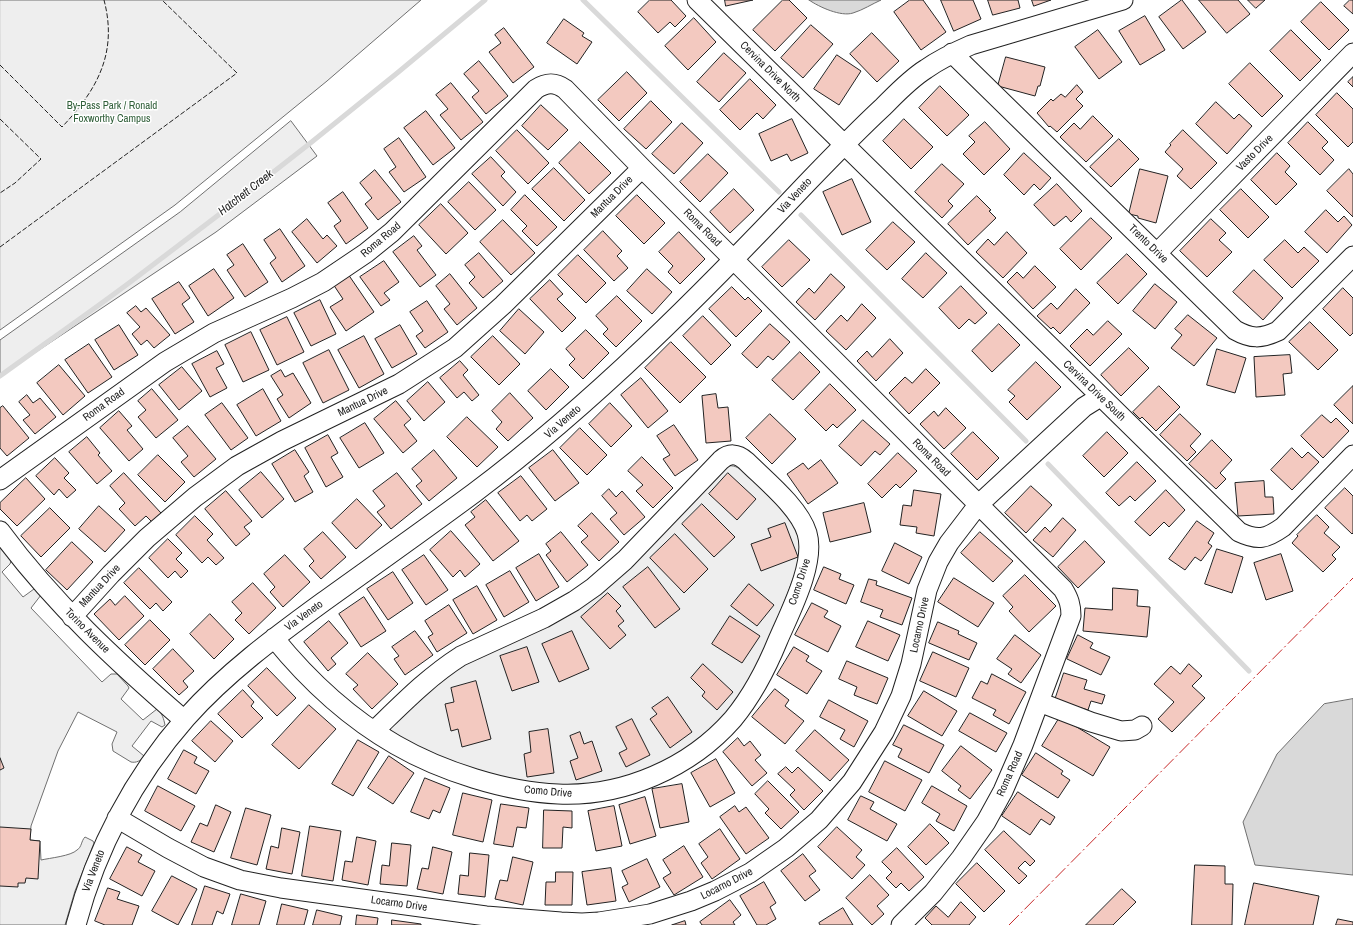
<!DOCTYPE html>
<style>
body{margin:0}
canvas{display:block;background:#fff}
</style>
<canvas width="1353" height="925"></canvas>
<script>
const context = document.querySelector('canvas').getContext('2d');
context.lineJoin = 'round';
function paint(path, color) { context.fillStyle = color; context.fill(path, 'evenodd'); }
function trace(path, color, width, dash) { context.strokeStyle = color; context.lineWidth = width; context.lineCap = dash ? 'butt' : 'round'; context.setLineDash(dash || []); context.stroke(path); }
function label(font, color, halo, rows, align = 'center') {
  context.font = font + ' "Archivo Narrow",sans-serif'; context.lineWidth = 3; context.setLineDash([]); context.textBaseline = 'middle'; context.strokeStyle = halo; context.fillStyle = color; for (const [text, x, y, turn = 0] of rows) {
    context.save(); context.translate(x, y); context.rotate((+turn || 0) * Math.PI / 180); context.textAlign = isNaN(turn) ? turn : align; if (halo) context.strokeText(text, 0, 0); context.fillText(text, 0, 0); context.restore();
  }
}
const green = new Path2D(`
 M0,0H421L327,81L175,205L0,330Z
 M291,121L317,156L216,232L0,376V340L180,212Z
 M727,466C734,465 737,467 743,471L781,509L790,520L797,530L800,539L799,562L789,590L770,637L751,676L734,704L720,721L684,750L659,765L618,780L588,786L528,784L442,760L390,731L392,723L461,664L521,636Z
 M0,545L11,561L10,564L2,572L23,597L34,589L41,595L31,608L102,682L111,674H117L128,686L129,688L121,699L143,720L157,709C162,712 164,720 165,725L162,727L151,721L132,746L144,756C141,761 136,763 131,762L113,751L112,744L117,732L78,712L58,751L31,826L30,840L40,841L41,860C50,858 71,856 77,850C82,847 81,841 85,837L93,841L94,843L75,891L65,925H0Z`);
const water = new Path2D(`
 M809,0H881C872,4 863,10 853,13C841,17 819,7 809,0Z
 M1353,699V875L1255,865L1243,822L1277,754L1324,704Z`);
const stream = new Path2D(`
 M583,0L779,192
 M801,215L1026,441
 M0,376C44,344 89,313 133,280C253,190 370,97 485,0
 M1048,464L1249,671`);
const building = new Path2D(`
 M650,0H671L686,16L675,27L670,22L658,33L638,12Z
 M725,0H753L726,6Z
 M783,0H789L807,18L775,51L753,30Z
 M910,0H923L946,32L921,50L894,12Z
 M941,0H973L981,19L954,31Z
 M988,0H1018L1020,8L993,15Z
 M1032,0H1051L1034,6Z
 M1182,0L1206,32L1183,49L1159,17Z
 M1199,0H1238L1250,14L1227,33Z
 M1248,0H1265L1256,8Z
 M1350,0H1353V14L1344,6Z
 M1321,2L1349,30L1329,50L1301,22Z
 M1145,16L1165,50L1140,65L1119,31Z
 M694,18L716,42L688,70L665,46Z
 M564,19L584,33L582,36L592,42L577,64L547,43Z
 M811,25L833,44L803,78L781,58Z
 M504,28L534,67L513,83L489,52L501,43L495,35Z
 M1098,30L1122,62L1099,79L1075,47Z
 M1291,30L1321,60L1300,81L1270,51Z
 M872,33L899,61L877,82L850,54Z
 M724,53L746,73L719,102L697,82Z
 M837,55L861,71L839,105L814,89Z
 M1006,57L1045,67L1040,86H1038L1035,96L998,86Z
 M479,61L508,96L486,114L472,97L479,91L464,74Z
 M1250,63L1283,96L1262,117L1229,84Z
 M627,72L647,93L619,121L598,100Z
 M1353,77V87L1348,82Z
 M750,79L776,105L763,119L757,113L740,130L720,110Z
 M451,83L483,122L461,140L440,115L448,109L436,95Z
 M1077,85L1083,92L1076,99L1083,106L1057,132L1050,126L1049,127L1037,113L1051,99L1053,101L1061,94L1065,97Z
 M940,86L969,115L947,136L919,108Z
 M1337,93L1353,109V142L1348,147L1316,115Z
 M651,101L672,122L646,149L624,129Z
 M1216,102L1234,119L1239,114L1252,126L1227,154L1196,124Z
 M541,105L568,130L548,150L522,126Z
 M426,111L455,148L433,165L404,128Z
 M1093,116L1113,136L1086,162L1060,137L1074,123L1080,129Z
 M792,119L808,153L791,161L787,154L771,161L759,134Z
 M904,119L933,147L911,169L883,141Z
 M985,122L1010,149L984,175L963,154L975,142L969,136Z
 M1308,122L1328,142L1322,148L1334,160L1320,175L1288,143Z
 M682,123L703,143L674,174L652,154Z
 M517,130L549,163L528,184L496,151Z
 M1183,130L1217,163L1191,189L1177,176L1183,169L1165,152L1171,145L1170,144Z
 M399,138L426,177L404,192L389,172L396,167L384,149Z
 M1119,139L1139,159L1111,187L1090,167Z
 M580,142L611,173L589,194L559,163Z
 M1024,153L1051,178L1040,190L1034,184L1024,195L1004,175Z
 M1277,153L1290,166L1285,172L1297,184L1276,205L1251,180Z
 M708,154L728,173L700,202L680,182Z
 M491,157L505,172L501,176L516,192L503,206L472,174Z
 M942,164L964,184L948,201L953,206L942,218L915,192Z
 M554,168L585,200L564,221L532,189Z
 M1140,169L1168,176L1156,223L1138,218V216L1129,214Z
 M1349,169L1353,174V217L1327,191Z
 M375,170L401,202L378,220L365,204L372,198L360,183Z
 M852,179L871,222L842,235L823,192Z
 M469,182L496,210L475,230L448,202Z
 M1057,184L1082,211L1071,222L1066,216L1054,226L1034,205Z
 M734,189L754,210L730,233L710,212Z
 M1241,189L1269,217L1248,238L1220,210Z
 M343,192L368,228L346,244L334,226L341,221L328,203Z
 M525,195L557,227L537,246L522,231L527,226L511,210Z
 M637,195L665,223L644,244L616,216Z
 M977,196L991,210L989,211L996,218L968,245L948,224Z
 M441,204L468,233L446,254L419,225Z
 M1326,210L1338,222L1344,216L1352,225L1327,253L1305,232Z
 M1091,218L1112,238L1081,270L1060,249Z
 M307,219L323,239L327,235L337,246L317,263L292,232Z
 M1211,219L1226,233L1219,240L1232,252L1207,277L1180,251Z
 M503,220L535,253L511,275L480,242Z
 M893,222L915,242L887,270L866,250Z
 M280,229L305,266L282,282L270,263L276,258L264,240Z
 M603,231L622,251L617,256L628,268L614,281L584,250Z
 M679,232L705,259L680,284L668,272L673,266L659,252Z
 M1007,232L1027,253L1003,278L976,252L988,239L994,245Z
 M414,236L422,246L417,250L436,275L420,287L393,252Z
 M789,240L810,260L782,287L762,267Z
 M1285,240L1298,253L1304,247L1319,261L1292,288L1264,260Z
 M243,244L268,282L245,297L227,270L234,265L227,255Z
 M479,253L503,281L483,298L469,283L475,277L465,265Z
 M926,253L947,273L923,298L902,279Z
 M1127,254L1147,274L1118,304L1097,283Z
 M578,255L606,283L586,303L558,275Z
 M384,261L399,282L384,293L390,300L381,306L360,277Z
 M1035,266L1056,287L1033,309L1007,282L1017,272L1023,278Z
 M214,269L234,298L208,316L189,286Z
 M647,269L672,292L652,314L627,291Z
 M1254,270L1283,298L1263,320L1233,292Z
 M348,274L374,312L346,331L330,307L343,299L333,284Z
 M450,274L477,308L457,325L444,309L450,304L436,286Z
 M831,274L845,287L815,320L796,302L809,288L814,293Z
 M550,280L563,294L557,299L576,318L562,332L530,299Z
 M179,282L190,298L182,304L194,322L175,334L152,299Z
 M1155,284L1177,302L1155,329L1133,311Z
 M961,286L987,313L975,324L969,319L959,329L939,308Z
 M732,287L745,300L748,297L762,311L736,337L709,309Z
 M1343,288L1353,298V333L1350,336L1323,309Z
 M1076,289L1090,303L1060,334L1053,327L1051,329L1037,316L1051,303L1057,309Z
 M617,296L642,321L616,347L603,334L608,329L596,316Z
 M320,300L336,334L311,346L294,313Z
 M427,301L448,332L425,348L416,336L423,331L410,312Z
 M862,304L876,318L846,350L826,331L841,315L847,321Z
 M136,306L141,312L146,308L170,335L154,348L147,340L141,345L132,334L140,327L127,313Z
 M519,309L544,332L525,354L500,331Z
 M1188,315L1217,338L1194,366L1171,348L1182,335L1175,329Z
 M703,316L731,345L711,365L683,336Z
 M287,317L304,352L277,365L260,330Z
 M1108,321L1122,334L1090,366L1070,346L1087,329L1093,335Z
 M1310,322L1338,350L1318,370L1289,342Z
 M770,324L790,342L773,360L768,356L757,368L742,354Z
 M999,324L1020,345L992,372L972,351Z
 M119,325L138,355L114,370L95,340Z
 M400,325L417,354L392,368L375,339Z
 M586,330L609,353L583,379L569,365L575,359L566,349Z
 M251,332L269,370L243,382L225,345Z
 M364,336L384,374L359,388L338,350Z
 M493,336L520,364L499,385L471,357Z
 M890,339L903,353L876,381L857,361L867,351L872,357Z
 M671,342L706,377L680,403L645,368Z
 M89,344L112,377L88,393L65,360Z
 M1129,348L1149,368L1121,396L1101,375Z
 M1217,349L1246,358L1235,393L1207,385Z
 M329,350L349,390L323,403L303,363Z
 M217,351L224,364L216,368L227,388L210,397L192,364Z
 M800,352L820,372L793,400L772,380Z
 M1290,355L1292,373L1283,374L1285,395L1256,397L1254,357Z
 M460,361L468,370L463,375L479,395L472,401L464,392L457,398L440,378Z
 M1036,362L1061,387L1027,420L1009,402L1015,396L1008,390Z
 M59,365L85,396L63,415L37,383Z
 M182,367L202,391L179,410L159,385Z
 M551,369L569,387L546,410L528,391Z
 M926,369L940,383L909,414L889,393L905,377L912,383Z
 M281,370L285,377L293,373L311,403L289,418L277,399L283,395L271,376Z
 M641,378L668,411L648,428L621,395Z
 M428,382L445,402L424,421L407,401Z
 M830,384L856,410L837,428L833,424L826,431L805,410Z
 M1159,386L1180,407L1156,431L1142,417L1140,419L1133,412Z
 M1353,386V424L1334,405Z
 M152,389L178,420L156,438L138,417L146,410L138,401Z
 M263,389L281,421L256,436L237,405Z
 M510,393L533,418L508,441L496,429L502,422L492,411Z
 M716,394L718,408L728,407L731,441L706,443L702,396Z
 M27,395L33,403L40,398L56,417L35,434L23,420L30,415L19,402Z
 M396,401L411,419L404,425L417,441L403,453L374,419Z
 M222,403L248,438L231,450L205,415Z
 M610,403L632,426L611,447L589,424Z
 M3,406L29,438L7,456L0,448V408Z
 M946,408L966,428L944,449L920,424L934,411L938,416Z
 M119,411L132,426L127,430L143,449L129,461L100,428Z
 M770,414L796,439L772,464L746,438Z
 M1180,414L1201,434L1190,446L1196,452L1187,461L1160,435Z
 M1322,415L1331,423L1336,418L1349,431L1323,458L1301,436Z
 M467,417L498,447L477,467L447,437Z
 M863,420L890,444L880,455L875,451L861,466L839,446Z
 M365,423L384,453L359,468L340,438Z
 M674,425L698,460L675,476L663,459L670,455L657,436Z
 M188,426L216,459L194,477L181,462L188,456L173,438Z
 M580,428L607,455L587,475L560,448Z
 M973,432L999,458L977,480L951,454Z
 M1107,432L1128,453L1104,477L1083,456Z
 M328,435L338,453L331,457L343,477L326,487L305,448Z
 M87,437L100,453L98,455L112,471L97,484L69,452Z
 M1212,440L1232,460L1220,473L1226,479L1216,489L1189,464Z
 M1292,448L1302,458L1308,452L1319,462L1292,490L1271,470Z
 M295,450L309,472L304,476L313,492L295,502L272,464Z
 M434,450L457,478L429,501L416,486L422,481L412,469Z
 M553,450L579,483L555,501L529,468Z
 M898,453L917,471L900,488L896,484L882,498L868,484Z
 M158,455L185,482L165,502L138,475Z
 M642,457L673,488L653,508L636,491L643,485L628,471Z
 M55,458L69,473L64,478L76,490L67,498L59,489L54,495L36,476Z
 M821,460L838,483L808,504L787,474L803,463L808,469Z
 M1137,462L1156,481L1135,501L1130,496L1119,506L1106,493Z
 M261,472L284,499L262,518L239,490Z
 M124,473L161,513L152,522L146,516L135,526L119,509L125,503L110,486Z
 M397,473L422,504L391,529L377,512L385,506L373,491Z
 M728,473L756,499L737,520L709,494Z
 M521,476L547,509L532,521L527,515L520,521L498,493Z
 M26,478L45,499L17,526L0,509V503Z
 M1264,481L1265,497H1273L1274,514L1238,516L1235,483Z
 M1031,486L1052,505L1026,533L1005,513Z
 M1345,488L1353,496V533L1352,534L1325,508Z
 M609,489L616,497L622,491L645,517L624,535L610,519L617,513L602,496Z
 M914,490L941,494L934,536L916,533L917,527L900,525L903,505L911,506Z
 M1166,490L1185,510L1169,527L1164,522L1150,536L1135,522Z
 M226,491L252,521L244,527L250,534L236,546L205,509Z
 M357,499L382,525L356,549L332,523Z
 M486,500L519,541L493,561L465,525L475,517L471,512Z
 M864,503L871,532L830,542L823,513Z
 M702,504L735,537L714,557L682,524Z
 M99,506L125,530L105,552L79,529Z
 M50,508L70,528L41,557L21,536Z
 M592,513L619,542L599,561L581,542L588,536L578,526Z
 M1317,515L1329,527L1324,533L1340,547L1332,555L1336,559L1323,572L1292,543L1298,536L1297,535Z
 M195,516L213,534L207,540L224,558L216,565L208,557L202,563L176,535Z
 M1063,518L1076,530L1053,557L1033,540L1045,527L1050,532Z
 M1197,521L1214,533L1208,543L1212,546L1201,561L1195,557L1185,570L1169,559Z
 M785,523L798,557L761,571L751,544L771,537L768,529Z
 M451,531L480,564L465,577L460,570L453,577L430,550Z
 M323,532L346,557L321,579L309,566L314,561L304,549Z
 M561,532L588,565L567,582L546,555L551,551L546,544Z
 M980,532L1013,561L993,582L961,553Z
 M675,534L708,569L684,593L650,558Z
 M168,539L182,553L176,559L188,571L181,578L175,571L168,578L149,558Z
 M1085,541L1105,562L1078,588L1058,567Z
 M72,542L93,562L67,590L46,570Z
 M895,543L922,557L909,584L882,571Z
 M1217,549L1243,557L1232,593L1205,584Z
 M539,554L559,587L536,601L516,568Z
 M1281,554L1293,591L1266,600L1254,563Z
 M285,555L310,582L283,607L270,592L275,587L264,574Z
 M424,555L448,590L426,605L402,570Z
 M648,567L680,609L655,628L623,587Z
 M824,567L841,574L839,579L854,585L846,604L814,590Z
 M139,568L172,602L163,611L156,603L150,609L124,583Z
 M510,571L529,602L504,617L486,585Z
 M393,572L413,603L388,620L367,589Z
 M1025,575L1056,606L1029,632L1009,611L1013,607L1003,596Z
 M954,578L994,603L978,627L938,602Z
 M869,579L877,581L876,585L912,598L902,625L880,617L883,610L861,602Z
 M253,583L276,608L249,634L235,620L242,613L232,602Z
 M749,584L774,605L757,626L731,606Z
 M477,586L497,620L473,634L453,600Z
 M1113,588L1138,590L1137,606L1150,607L1147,637L1083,631L1085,608L1112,610Z
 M608,593L621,606L616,611L624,621L618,626L626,635L610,649L581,617Z
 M125,596L144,616L119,640L94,614L110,599L115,605Z
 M364,597L386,631L361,647L339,614Z
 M812,603L828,611L824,617L841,626L828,652L795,635Z
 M449,605L467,633L437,652L428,637L433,634L425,621Z
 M210,614L234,639L214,659L190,634Z
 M730,616L760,636L742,663L712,644Z
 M150,620L170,640L145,665L125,645Z
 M329,621L348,643L331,658L336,664L328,671L304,642Z
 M868,621L900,635L888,661L856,647Z
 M938,622L959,631L958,634L977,643L969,660L929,643Z
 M415,631L433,655L405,675L394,659L399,656L392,647Z
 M572,631L589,669L559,682L542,644Z
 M1015,635L1041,655L1021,683L1008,674L1012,669L997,659Z
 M1078,635L1093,643L1090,648L1110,657L1101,675L1067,659Z
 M527,647L539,682L512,691L500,656Z
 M794,647L809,656L806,661L822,671L807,694L777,675Z
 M173,649L194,671L183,681L188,687L179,695L153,669Z
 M933,652L969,668L956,697L920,681Z
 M368,653L398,684L372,709L353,689L358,685L346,674Z
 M847,661L888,678L877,704L854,695L857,687L839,679Z
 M703,664L733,692L717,710L702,696L705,692L691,678Z
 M1189,664L1202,676L1192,686L1205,698L1172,732L1158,719L1174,702L1154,684L1171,666L1180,674Z
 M267,668L296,698L277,716L248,686Z
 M1064,673L1087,680L1084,689L1105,695L1102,704L1091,701L1088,710L1055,700Z
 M992,674L1026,692L1009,724L993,715L996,710L972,698L981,681L987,684Z
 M476,681L491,739L462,747L458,729L451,731L445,704L454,702L451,688Z
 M775,689L789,700L785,706L804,721L785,744L752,717Z
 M243,690L254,702L251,706L263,718L242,738L218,714Z
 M924,691L957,711L942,736L908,716Z
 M668,697L692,732L670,748L650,719L657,714L652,708Z
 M829,700L868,721L854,747L840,739L845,730L820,717Z
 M309,705L336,729L299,769L272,745Z
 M970,713L1007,733L996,752L959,731Z
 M1060,717L1110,747L1093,776L1042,746Z
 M632,719L650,755L626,767L619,753L627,749L616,727Z
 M211,721L233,741L215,762L192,741Z
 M904,725L944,745L929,773L898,757L902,749L893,745Z
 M548,729L554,773L527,777L524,754L531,752L529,732Z
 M815,730L849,760L830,781L796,751Z
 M580,732L584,744L592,741L602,771L576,780L570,761L578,758L570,736Z
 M738,738L744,746L750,741L761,755L755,760L767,773L752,786L723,752Z
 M358,740L379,752L353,796L332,784Z
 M961,746L992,770L970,799L958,790L961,786L942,771Z
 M184,750L197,757L194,763L209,771L196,794L168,779Z
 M1036,753L1063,771L1061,774L1070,780L1058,798L1022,775Z
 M389,756L414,773L393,804L368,788Z
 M0,758L4,768L0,770Z
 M716,759L735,793L710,807L691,773Z
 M885,761L922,780L905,811L869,792Z
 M786,767L792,773L798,767L823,791L804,810L790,795L795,790L778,774Z
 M425,778L450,788L440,813L433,810L429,819L411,812Z
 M768,781L799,812L781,829L765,813L769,809L755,794Z
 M682,784L689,822L660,828L652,789Z
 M158,786L195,806L181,831L145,811Z
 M932,786L967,806L954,831L936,821L940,814L922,803Z
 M1018,792L1055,817L1050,825L1041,819L1030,835L1002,816Z
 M463,793L492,800L483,842L453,835Z
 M861,796L874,802L870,809L897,824L887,841L848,820Z
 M645,797L656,836L630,844L619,805Z
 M501,804L529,808L526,828L517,827L513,847L494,844Z
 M216,805L231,812L214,852L191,842L200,823L207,826Z
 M614,806L622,846L596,851L588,811Z
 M735,806L739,812L746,807L769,838L746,854L720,817Z
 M246,808L271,815L257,865L231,858Z
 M544,810L572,811V828L563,827L562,848H543Z
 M930,824L949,843L926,865L908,847Z
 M310,826L341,831L333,881L302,876Z
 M0,827L31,829L30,840L40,841L38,879L26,878L25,883H18V887L0,886Z
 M837,827L862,850L856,857L865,865L852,879L818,847Z
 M282,828L300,832L292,874L266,869L271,846L278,848Z
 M720,829L740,859L712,879L701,863L708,857L699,844Z
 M1004,831L1035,861L1030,866L1025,861L1018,868L1027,876L1019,884L985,850Z
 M357,837L376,841L368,885L342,880L345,861L352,862Z
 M392,843L411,845L407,886L380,884L382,865L389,866Z
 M684,846L703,877L674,895L663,878L671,873L663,860Z
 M127,847L142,855L138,862L155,871L142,896L110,879Z
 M433,847L452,852L443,894L417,889L422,868L428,869Z
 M897,848L924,877L909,891L901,883L896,888L886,878L892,872L882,862Z
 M470,853L489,855L485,897L458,894L460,875L468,876Z
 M803,854L816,871L809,876L820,890L805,901L781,871Z
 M513,857L533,862L523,905L495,899L500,880L507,881Z
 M647,859L660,887L629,902L622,887L628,884L622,871Z
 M977,863L1005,891L984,912L956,884Z
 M1195,865L1225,866V884H1233L1232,925H1192Z
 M611,868L616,901L587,905L582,872Z
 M556,872H573L572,905H545L546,882H555Z
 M870,875L889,895L877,906L884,914L872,925L846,898Z
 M172,876L197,889L178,925L152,911Z
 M764,882L776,903L770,907L776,919L766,925H757L740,896Z
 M1254,883L1319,896L1313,925H1245Z
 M205,886L230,894L223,914L217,911L212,925H192Z
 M108,888L120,892L117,899L139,906L132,925H105L95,921Z
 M1122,889L1136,902L1113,925H1086Z
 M241,894L266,901L259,925H232Z
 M730,900L741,915L733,922L735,925H702L700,922Z
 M961,902L976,917L969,925H932L925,918L936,906L948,917Z
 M282,904L308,910L304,925H277Z
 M843,908L853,925H820L819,923Z
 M317,910L342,916L340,925H313Z
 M357,915L378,918L377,925H356Z
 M1338,919L1353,922V925H1336Z
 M392,920L421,924V925H392Z
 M685,921L686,925H672Z`);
const minor = new Path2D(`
 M697,0L1239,532C1258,541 1266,539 1283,527L1353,455
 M952,53L1235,330C1251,339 1261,339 1278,331L1353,256
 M1157,253L1353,53
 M0,480L165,362L214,333L292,298L323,282L366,253L392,232L536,89C547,82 555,82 565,89L642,168L1063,589C1069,599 1071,605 1071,616L1023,745L1003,791L986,822L961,858L933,893L901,925
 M0,531C53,603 117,662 184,720
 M72,617L111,574L147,538L195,497L237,466L282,441L399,384L455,348L503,305L642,168
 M274,638C308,680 349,718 396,745C441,771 506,792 558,794C623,797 690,768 733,719C752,696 767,667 778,640C790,612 816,563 807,533C799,507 765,480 746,461C737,453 729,453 721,460L625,560L594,587L574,601L544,618L461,656C428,677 402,704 374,731
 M1039,702L1091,722L1121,731L1135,730L1142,726
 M117,818L168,848L204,867L240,880L281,888L486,916L561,922L582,923L599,922L650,914L691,901L715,891L750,873L786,848L819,820L852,782L884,732L901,696L911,664L927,590L938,562L949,543L978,505L1084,407L1100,397
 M76,925C96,849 134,777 186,718C226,673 275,637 323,602C373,566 424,530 474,493C595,402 702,294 806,184C831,158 856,132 883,107C897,93 910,79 926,69C940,59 955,52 971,45L1123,0`);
const fence = new Path2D(`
 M0,65L62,127C97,90 118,53 104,0
 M0,119L41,159L15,183L0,193
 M0,247L237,73L162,0`);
const power = new Path2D(`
 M1009,925L1353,578`);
const streetNames = [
 ["Cervina Drive North",770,72,45],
 ["Vasto Drive",1255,153,-45],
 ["Via Veneto",795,196,-47],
 ["Mantua Drive",612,197,-45],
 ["Roma Road",702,228,45],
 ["Roma Road",381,240,-40],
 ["Trento Drive",1148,244,44],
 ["Cervina Drive South",1094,391,44],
 ["Mantua Drive",363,402,-26],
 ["Roma Road",104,405,-36],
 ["Via Veneto",563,422,-41],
 ["Roma Road",931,458,45],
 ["Como Drive",800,582,-72],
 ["Mantua Drive",100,586,-47],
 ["Via Veneto",304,616,-36],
 ["Locarno Drive",920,625,-78],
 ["Torino Avenue",87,631,45],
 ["Roma Road",1010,774,-66],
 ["Como Drive",548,792,5],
 ["Via Veneto",94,871,-69],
 ["Locarno Drive",727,884,-27],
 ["Locarno Drive",399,904,8]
];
const parkNames = [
 ["By-Pass Park / Ronald",112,106],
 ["Foxworthy Campus",112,119]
];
const waterNames = [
 ["Hatchett Creek",246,193,-38]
];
paint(green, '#eee');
trace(green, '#6f6f6f', 1);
paint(water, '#d9d9d9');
trace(water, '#6f6f6f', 1);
trace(stream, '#d9d9d9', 5);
paint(building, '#f3c9c0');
trace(building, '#222', 1);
trace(minor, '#222', 21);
trace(minor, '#fff', 19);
trace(fence, '#222', 1, [5, 2]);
trace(power, '#c62828', 1, [14, 3, 2, 3]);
label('11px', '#222', '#fff', streetNames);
label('11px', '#2f5e38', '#fff', parkNames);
label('italic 12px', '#222', '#fff', waterNames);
</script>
